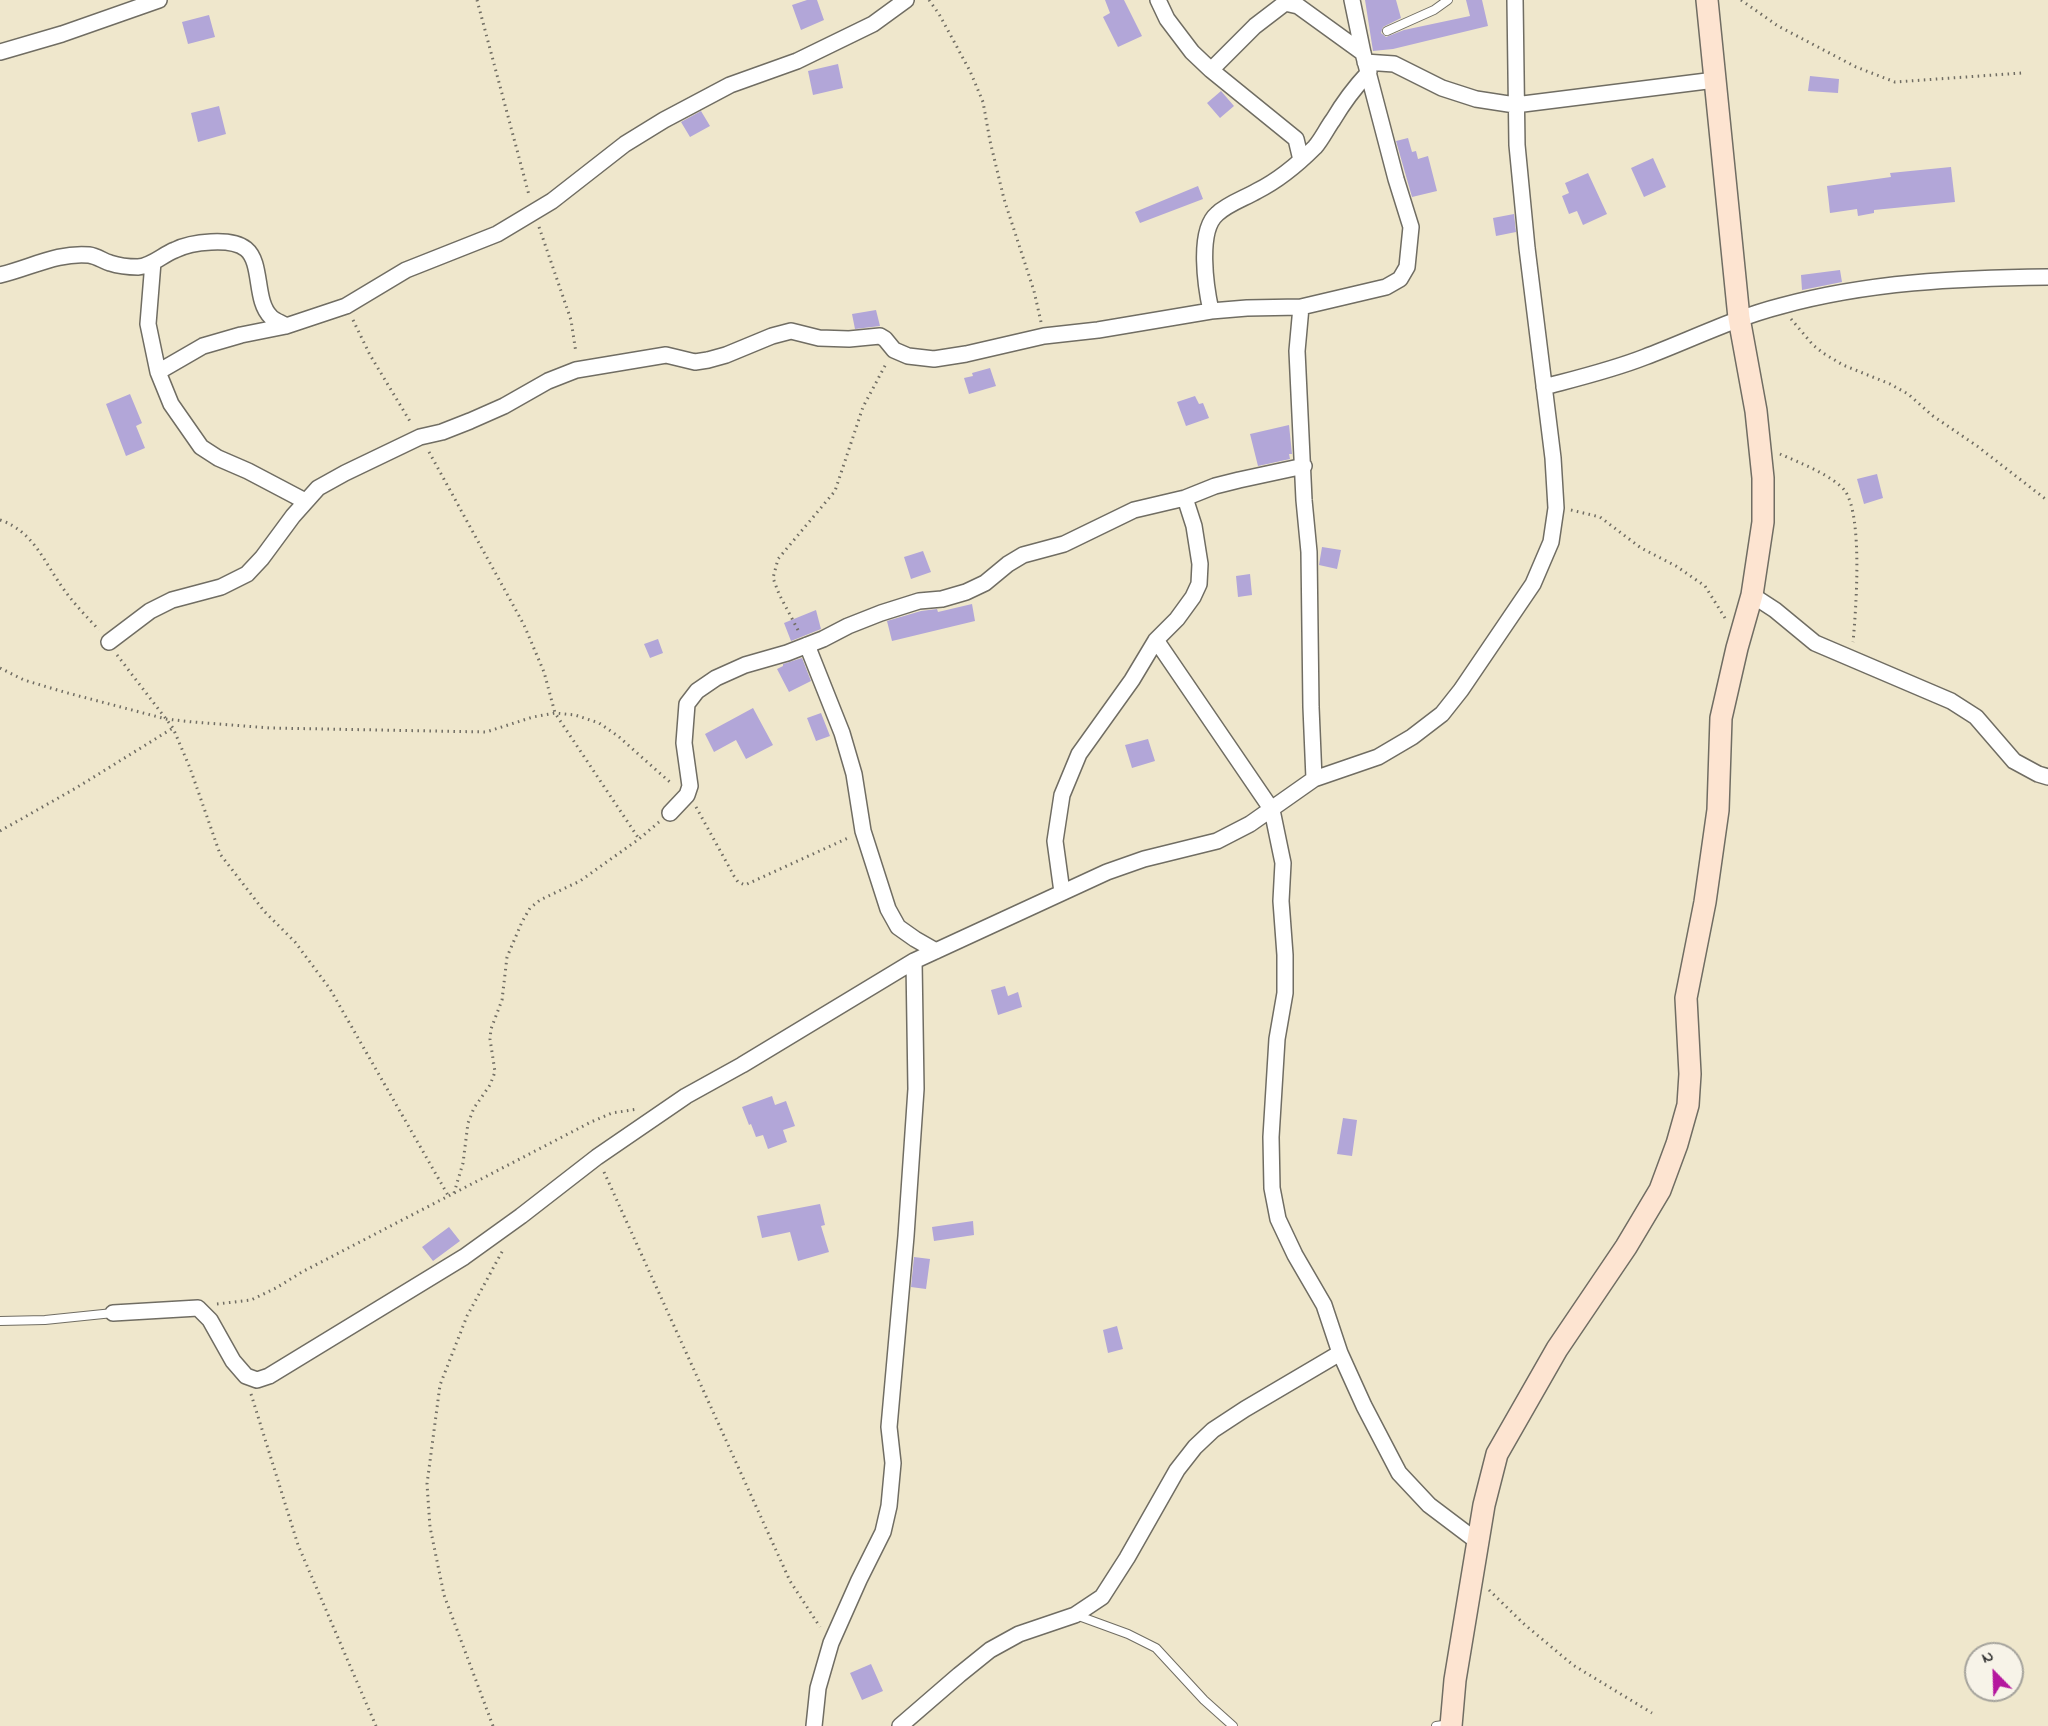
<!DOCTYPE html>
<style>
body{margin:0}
#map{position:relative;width:2048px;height:1726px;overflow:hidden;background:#efe7cc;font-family:"Indie Flower",sans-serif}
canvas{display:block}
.north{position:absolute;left:1964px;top:1642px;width:60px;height:60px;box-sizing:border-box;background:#f7f3e8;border:2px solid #a5a39c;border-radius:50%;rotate:337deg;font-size:16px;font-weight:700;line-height:24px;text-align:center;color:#2b2b2b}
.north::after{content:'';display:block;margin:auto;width:21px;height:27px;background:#b5179e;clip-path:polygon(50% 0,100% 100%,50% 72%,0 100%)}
</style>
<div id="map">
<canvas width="2048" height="1726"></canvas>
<div class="north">N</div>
</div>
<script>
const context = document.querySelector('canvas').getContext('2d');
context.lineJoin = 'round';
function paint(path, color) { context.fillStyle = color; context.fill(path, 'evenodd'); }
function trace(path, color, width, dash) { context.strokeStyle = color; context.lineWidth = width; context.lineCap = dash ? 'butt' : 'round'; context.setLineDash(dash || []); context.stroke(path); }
const building = new Path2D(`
 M807,0H817L824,20L801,30L792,5Z
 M1105,0H1124L1142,36L1118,47L1103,17L1110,13Z
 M1365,0H1396L1401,18L1383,27L1381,33L1386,37L1404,30L1470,16L1466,0H1482L1488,26L1393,49L1373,51Z
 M209,15L215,37L188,44L182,22Z
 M838,64L843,88L813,95L808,71Z
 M1810,76L1839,79L1838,93L1808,91Z
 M1221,91L1234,106L1220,118L1207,103Z
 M219,106L226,134L198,142L191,113Z
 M701,111L710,126L690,137L681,122Z
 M1408,138L1412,152L1416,151L1418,159L1428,156L1437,191L1412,197L1396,141Z
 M1653,158L1666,187L1644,197L1631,168Z
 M1951,167L1955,202L1874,210V213L1858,216L1857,209L1830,213L1827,186L1891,177L1890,173Z
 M1588,173L1607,214L1583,225L1577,211L1569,214L1562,196L1569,193L1565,183Z
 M1198,186L1203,199L1140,223L1135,212Z
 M1514,214L1516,232L1496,236L1493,218Z
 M1840,270L1842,282L1802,290L1801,275Z
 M876,310L880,326L855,329L852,314Z
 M990,368L996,386L969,394L964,378L973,376L972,373Z
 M130,394L142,423L136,426L145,448L126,456L106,404Z
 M1195,396L1199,404L1203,403L1209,418L1186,426L1177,402Z
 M1289,425L1292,454H1289L1290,459L1258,466L1250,434Z
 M1877,474L1883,498L1864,504L1857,479Z
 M1322,547L1341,550L1337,569L1319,565Z
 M923,551L931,572L911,579L904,557Z
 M1250,574L1252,595L1238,597L1236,576Z
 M972,604L975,621L892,641L887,621L921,611L937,609L938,612Z
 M816,610L821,629L791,641L784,623Z
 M658,639L663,653L650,658L644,644Z
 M802,658L811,681L789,692L777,669L783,666V664Z
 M753,708L773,745L746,759L736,740L714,752L705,734Z
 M821,713L830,736L816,741L807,718Z
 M1148,739L1155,761L1132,768L1125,745Z
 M1005,986L1008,996L1018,992L1022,1007L998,1015L991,990Z
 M772,1096L775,1105L786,1101L795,1126L783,1130L787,1142L768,1149L763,1135L756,1137L751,1124L749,1125L742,1107Z
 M1343,1118L1357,1120L1352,1156L1337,1154Z
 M820,1204L825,1225L821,1226L829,1252L798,1261L790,1232L762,1238L757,1216Z
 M973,1221L974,1235L934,1241L932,1227Z
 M449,1227L460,1241L433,1261L422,1247Z
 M914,1257L930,1259L926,1289L911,1287Z
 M1117,1326L1123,1349L1108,1353L1103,1330Z
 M871,1664L883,1691L862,1700L850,1673Z`);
const path = new Path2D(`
 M477,0L529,195
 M929,0L939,14L970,71L983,102L990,141L1004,199L1034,291L1041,322
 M1741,0L1778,26L1856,67L1895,82L2022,73
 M539,227L571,320L576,353
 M1791,319L1813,345L1823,353L1843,365L1890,384L1908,394L1933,416L1977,446L2048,501
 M353,320L370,355L411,423
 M429,452L524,625L544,672L555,713L639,839
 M1780,454C1798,462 1834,476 1845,491C1863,516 1856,610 1853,642
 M1571,510L1600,517L1641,548L1676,566L1705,586L1725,618
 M0,520C35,532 44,563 65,591C75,605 87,617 99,630
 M798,630L779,594L773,578L778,559L835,491L863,407L887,362
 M117,655L173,728L190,768L220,854L264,911L295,942L330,989L449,1197
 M0,668L24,680L64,692L166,719L193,722L270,728L486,732L533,717L555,713L575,715L599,723L618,736L672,784
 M696,807L734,876L738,882L745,885L848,838
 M0,831L76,788L173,728
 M604,1172L790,1581L820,1627
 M454,1193L463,1163L468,1123L474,1108L490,1085L495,1072L490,1039L491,1029L502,1000L507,957L522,922L530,908L540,900L580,881L639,839L659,822
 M217,1304L251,1300L276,1288L302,1272L591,1122L612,1113L638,1109
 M251,1394L298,1545L376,1726
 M1489,1590L1524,1624L1573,1665L1652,1713
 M493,1726L444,1595L430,1527L427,1484L440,1385L467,1316L503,1250`);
const lane = new Path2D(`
 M1387,31L1434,10L1448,0
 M0,1321L45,1320L113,1313
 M1076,1615L1128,1634L1156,1648L1204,1700L1233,1726
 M1436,1726L1450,1724`);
const street = new Path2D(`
 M1158,0L1167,19L1192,52L1211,70L1296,139L1301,160
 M0,52L62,34L159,0
 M1365,62L1394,64L1442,88L1476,99L1515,105L1715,80
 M1211,70L1255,26L1285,3L1298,6L1363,53
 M153,262L148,324L158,372L171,404L201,447L218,458L248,471L305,501
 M0,275C30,268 58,252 89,255C97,256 103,261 110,263C119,266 129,267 138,267C152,266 162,255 175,250C191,242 231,237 246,249C263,263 254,301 271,317C275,321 282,323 286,326
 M1301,307L1297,351L1304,500L1309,552L1311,707L1314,779
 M1211,311C1206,288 1197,231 1217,214C1227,204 1245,198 1257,191C1279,180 1298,164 1315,147C1322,139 1327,128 1333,120C1343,103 1355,87 1369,72
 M158,372L203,346L241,335L286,326L346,306L406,270L497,234L552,201L625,144L664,120L730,85L797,61L873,24L906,0
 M1544,387C1578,378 1612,370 1645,357C1690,340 1734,318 1781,306C1868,282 1958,278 2048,277
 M1752,595L1775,610L1815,643L1951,701L1976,717L2014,761L2038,774L2048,777
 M1156,640L1272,810L1283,863L1281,901L1285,955V993L1277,1039L1271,1137L1272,1188L1278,1219L1295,1255L1324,1305L1340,1353L1364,1406L1399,1473L1429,1505L1478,1542
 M109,642L150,611L172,600L221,587L247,574L262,558L293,516L318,488L345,473L420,437L442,432L470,421L504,406L548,381L576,370L666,355L695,362L708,360L726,355L772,336L791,331L819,338L849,339L880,336L885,339L894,350L908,356L934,359L966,354L1044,336L1098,330L1211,311L1247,308L1301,307L1386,287L1400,279L1407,267L1411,227L1396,179L1363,53L1352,0
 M807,645L842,733L854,774L863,831L888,909L898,927L915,939L936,951
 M670,813L687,795L690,786L684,743L687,704L697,691L716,678L745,665L787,653L823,639L848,626L881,613L919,601L942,599L966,592L985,583L1008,564L1023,555L1064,544L1134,510L1185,498L1215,486L1239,480L1304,466
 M1062,892L1055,841L1062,795L1079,754L1132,680L1156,640L1177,619L1193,597L1199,584L1200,564L1194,526L1185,498
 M113,1313L198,1308L210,1320L233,1361L246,1376L257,1380L269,1376L464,1257L521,1216L597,1157L686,1096L742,1065L914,961L1107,872L1144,859L1217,841L1250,824L1314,779L1378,757L1412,737L1442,714L1461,690L1533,584L1551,542L1556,508L1553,458L1527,248L1517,145L1515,0
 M814,1726L818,1688L831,1643L859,1580L883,1532L889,1506L893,1463L889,1427L906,1236L916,1089L914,961
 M900,1726L959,1675L990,1650L1019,1634L1075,1615L1102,1597L1127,1558L1177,1470L1195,1447L1213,1430L1245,1409L1340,1353`);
const secondary = new Path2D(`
 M1451,1726L1455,1680L1484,1505L1497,1454L1557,1349L1626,1247L1660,1190L1677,1144L1688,1105L1690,1074L1686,998L1705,902L1718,810L1721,718L1737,648L1752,595L1763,522V478L1756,411L1739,318L1707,0`);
paint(building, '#b2a6d8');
trace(lane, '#706d63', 10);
trace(street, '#706d63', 18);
trace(secondary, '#706d63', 24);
trace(path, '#706d63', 3, [1.5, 4.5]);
trace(lane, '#fff', 8);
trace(street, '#fff', 15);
trace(secondary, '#fde4d1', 21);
</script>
